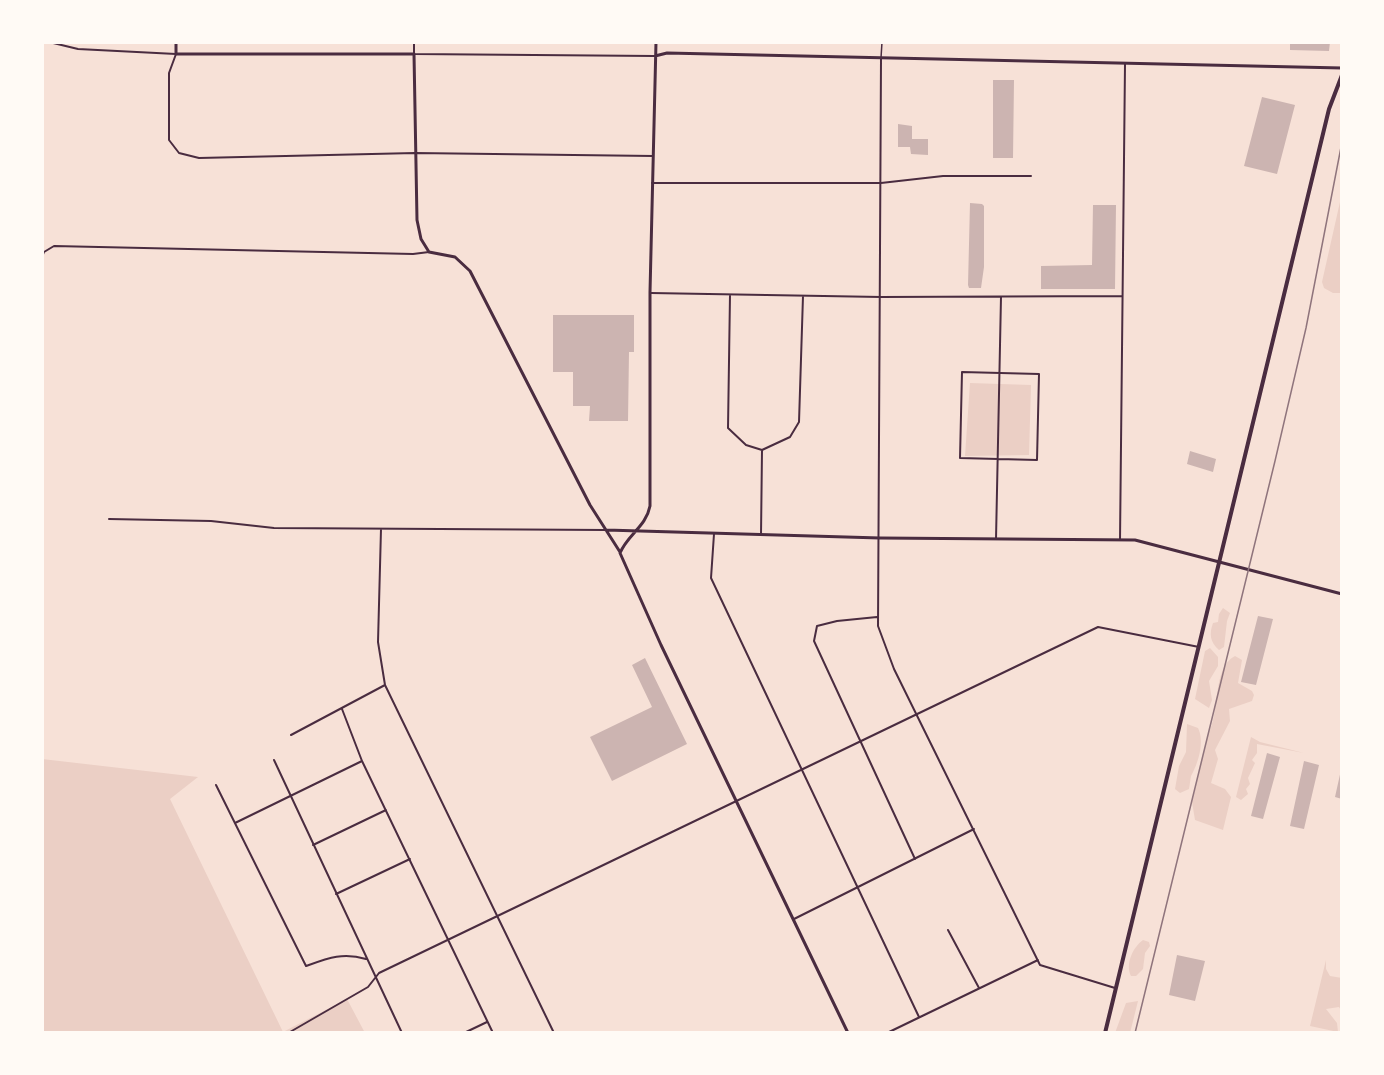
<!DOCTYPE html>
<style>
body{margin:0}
#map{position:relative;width:1384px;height:1075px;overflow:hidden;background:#f7e1d7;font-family:"Noto Sans",sans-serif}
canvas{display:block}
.frame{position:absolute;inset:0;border:44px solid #fffaf5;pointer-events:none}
</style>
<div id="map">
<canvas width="1384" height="1075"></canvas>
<div class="frame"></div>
</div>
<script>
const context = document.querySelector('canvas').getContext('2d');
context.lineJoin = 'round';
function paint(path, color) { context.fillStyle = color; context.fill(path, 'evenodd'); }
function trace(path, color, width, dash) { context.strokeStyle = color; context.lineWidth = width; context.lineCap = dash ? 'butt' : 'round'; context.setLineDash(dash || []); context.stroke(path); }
const green = new Path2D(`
 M1342,193V293H1333L1324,288L1322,282Z
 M970,383L1031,385L1029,455L965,456Z
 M1223,608L1230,613L1227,621L1224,647L1219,650C1210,642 1209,634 1213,623L1218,622L1219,614Z
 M1210,648L1218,657V666L1209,681L1212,700L1209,708L1195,699L1205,651Z
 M1235,656L1242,660L1238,683L1252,691L1254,695L1252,701L1229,709L1230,721L1215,750L1218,759L1211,783L1225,789L1231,797L1223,830L1195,820L1192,802L1208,734C1220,714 1212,667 1235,656Z
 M1187,724L1198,728C1205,742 1198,764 1191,776L1189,789L1180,793L1175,789L1179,766L1186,752Z
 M1251,737L1260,742L1304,753L1257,744V753L1252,760L1255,763L1248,778L1250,784L1246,789L1248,794L1241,800L1236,797Z
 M42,759L198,777L170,799L283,1032L347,999L365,1033H42Z
 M1143,940L1149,942L1150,946L1145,953L1143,969L1136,976H1131C1125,964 1133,947 1143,940Z
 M1326,960V969L1330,976L1342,978V1012L1339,1007L1326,1009L1337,1023L1338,1032L1310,1026Z
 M1138,1001L1130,1033H1115L1126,1003Z`);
const building = new Path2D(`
 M1290,42H1330L1329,51L1290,50Z
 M993,80H1014L1013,158H993Z
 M1262,97L1295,105L1277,174L1244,166Z
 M898,124L912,126V139H928V155L911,154L910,147H898Z
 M970,203L982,204L984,206V267L981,288H969L968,285Z
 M1093,205H1116L1115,289H1041V266L1092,265Z
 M553,315H634V352H629L628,421H589L590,406H573V372H553Z
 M1190,451L1216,459L1213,472L1187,464Z
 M1258,616L1273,619L1256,685L1241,682Z
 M645,658L687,744L612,781L590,737L652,707L632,665Z
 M1267,753L1280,757L1263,819L1251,816Z
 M1304,761L1319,765L1304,829L1290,826Z
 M1341,770H1342V799L1335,797Z
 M1177,955L1205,961L1195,1001L1169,995Z`);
const service = new Path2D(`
 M881,58L882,42`);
const minor = new Path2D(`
 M49,42L78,49L176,54L169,73V140L179,153L199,158L415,153L653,156
 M414,42V54L654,56
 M881,59L878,626L894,669L1040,965L1115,988
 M652,183H881L943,176H1031
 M42,257L44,252L54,246L413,254L429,252
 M651,293L881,297L1122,296
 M730,295L728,428L746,445L762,450
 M42,344V346
 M962,372L1039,374L1037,460L960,458Z
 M109,519L211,521L274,528L606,530
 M381,529L378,642L385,685L554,1033
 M714,534L711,578L919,1017
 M761,535L762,450L790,437L799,422L803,296
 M996,539L1001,297
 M1120,540L1125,64
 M877,617L837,621L817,626L814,641L915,859
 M342,709L362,761L493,1033
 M291,735L385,685
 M274,760L402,1033
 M216,785L306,966C328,958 343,952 366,959
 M235,823L362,761
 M313,845L386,810
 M336,894L410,859
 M794,919L974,829
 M948,930L979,988
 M290,1032L368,987L379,973L1098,627L1199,647
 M464,1033L487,1022
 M887,1033L1038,960`);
const tertiary = new Path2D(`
 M176,42V54H414L417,220L421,239L429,252L455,257L470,271L590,505L620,552
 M656,42L650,292V506C646,527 628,534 620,553L661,645L848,1033
 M655,56L667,53L1342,68
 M606,530L880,538L1135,540L1342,594`);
const primary = new Path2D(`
 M1105,1033L1329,109L1342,75`);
const tram = new Path2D(`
 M1135,1033L1275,461L1306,328L1342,142`);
paint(green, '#ebcfc5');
paint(building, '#ccb4b1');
trace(service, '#4a2c40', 1.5);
trace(minor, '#4a2c40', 2);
trace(tertiary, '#4a2c40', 3);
trace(primary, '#4a2c40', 4);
trace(tram, '#8f747c', 1.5);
</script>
